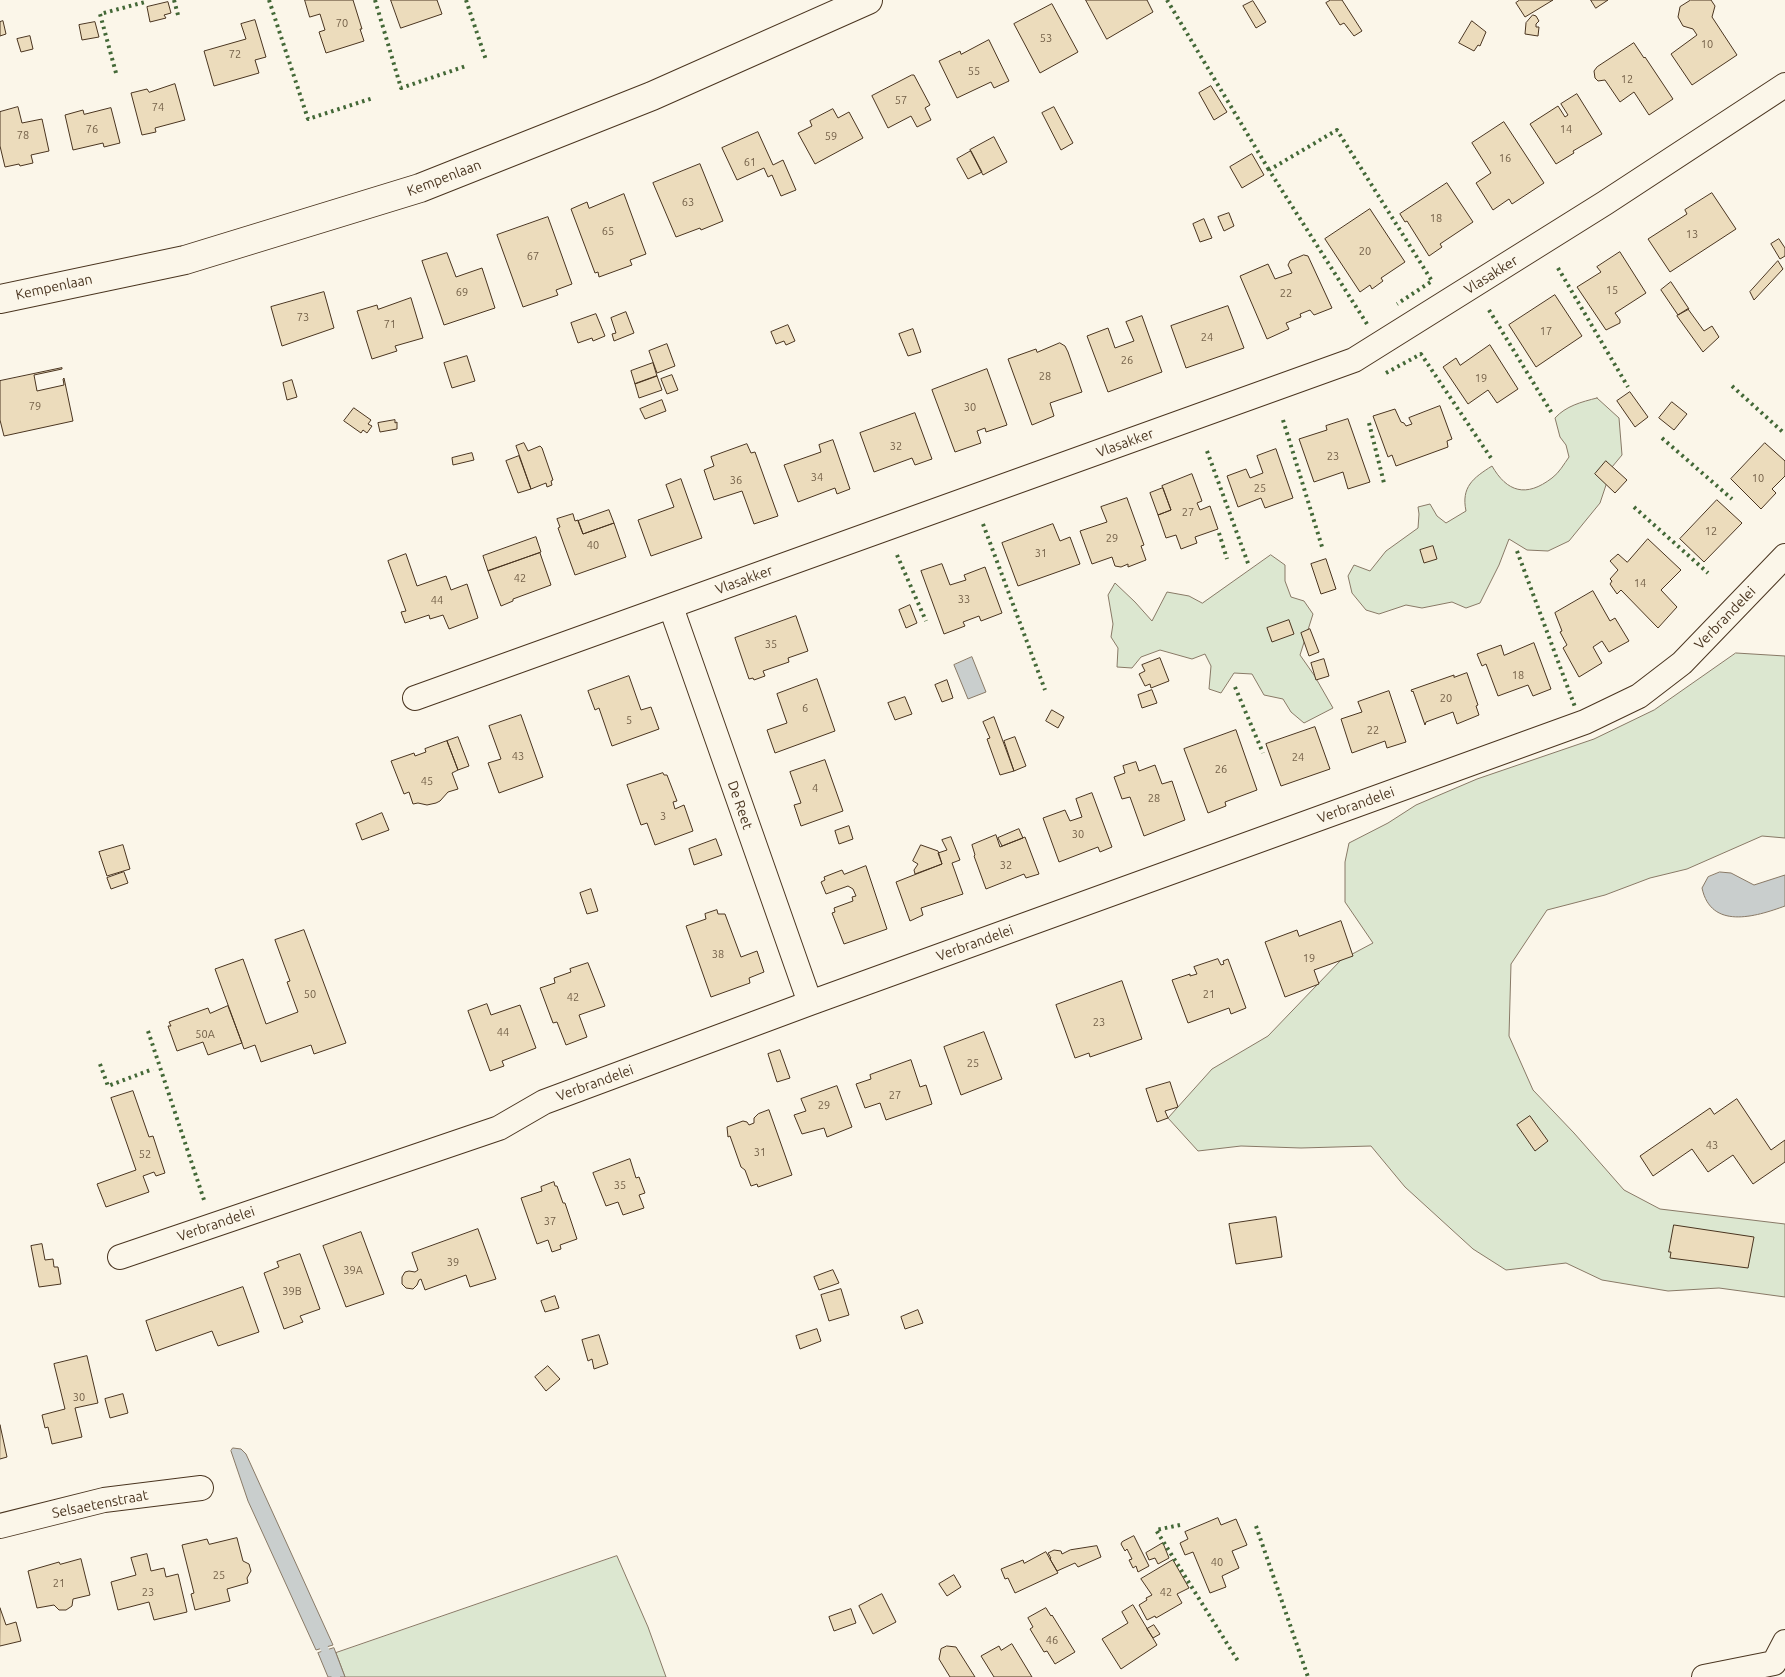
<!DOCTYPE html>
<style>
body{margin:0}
canvas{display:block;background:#fbf6e9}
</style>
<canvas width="1785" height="1677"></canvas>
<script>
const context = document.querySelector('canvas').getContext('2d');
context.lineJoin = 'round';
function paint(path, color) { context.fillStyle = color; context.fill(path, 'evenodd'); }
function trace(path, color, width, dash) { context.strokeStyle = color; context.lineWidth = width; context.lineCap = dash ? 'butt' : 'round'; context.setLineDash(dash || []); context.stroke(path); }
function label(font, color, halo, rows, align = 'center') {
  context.font = font + ' Ubuntu,sans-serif'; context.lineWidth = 4; context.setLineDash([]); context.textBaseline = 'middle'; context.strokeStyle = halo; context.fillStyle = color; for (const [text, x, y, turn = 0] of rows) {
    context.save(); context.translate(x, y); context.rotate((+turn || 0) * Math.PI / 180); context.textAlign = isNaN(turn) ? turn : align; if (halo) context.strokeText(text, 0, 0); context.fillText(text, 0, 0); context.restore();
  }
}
const green = new Path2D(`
 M1597,398L1619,418L1622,455L1612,467L1600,503L1569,541L1548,551L1527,550L1509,539L1499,565L1480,603L1466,608L1452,602L1422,608L1406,605L1379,614L1366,610L1352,593L1348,576L1354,565L1370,571L1386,551L1418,528L1419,514L1418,507L1430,504L1437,516L1446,523L1466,511C1461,487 1473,478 1492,466C1507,492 1526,498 1552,478C1559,473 1564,464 1569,457L1566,445L1560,437L1555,418C1566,406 1581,402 1597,398Z
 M1271,555L1285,565V581L1291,597L1304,601L1313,614L1300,655L1314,675L1333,708L1304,723L1291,712L1283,699L1264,695L1252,674L1234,673L1221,693L1209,689L1211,666L1205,654L1192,659L1160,650L1141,657L1132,668L1117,667L1118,648L1111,637L1113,624L1108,595L1115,583L1135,602L1152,621L1167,592L1189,596L1202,603Z
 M1736,653L1785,656V838L1762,836L1687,869L1650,878L1605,895L1547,910L1511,964L1509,1036L1533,1090L1574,1133L1624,1190L1660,1209L1785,1224V1297L1719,1288L1668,1291L1602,1280L1566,1263L1506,1270L1473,1249L1405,1187L1371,1146L1301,1148L1241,1146L1198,1151L1168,1118L1212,1069L1268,1036L1341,960L1373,943L1345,902V862L1349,843L1388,823L1416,805L1477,779L1594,739L1654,710Z
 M617,1556L648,1627L666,1677H345L336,1653Z`);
const water = new Path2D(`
 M972,657L986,692L968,699L954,665Z
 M1720,872L1731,873L1754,885L1785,875V906C1755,917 1711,930 1702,888L1708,877Z
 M233,1448L241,1449L246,1454L333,1645L316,1650L248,1501L231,1451Z
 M334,1648L345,1677H328L318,1653Z`);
const stream = new Path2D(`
 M320,1638L336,1677`);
const building = new Path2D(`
 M305,0H353L362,29H360L364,41L326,53L319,32L325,30L320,14L310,17Z
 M391,0H437L442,14L401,28Z
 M1086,0H1147L1153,12L1107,39Z
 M1331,0H1342L1362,31L1354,36L1344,23L1340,25L1326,3Z
 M1520,0H1553L1525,17L1516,3Z
 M1591,0H1608L1596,8Z
 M1691,0H1711L1715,6L1712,17L1737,55L1692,85L1671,54L1697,35L1693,29L1683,26L1678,17L1680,7Z
 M1253,1L1266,22L1256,28L1243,6Z
 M168,2L171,13L164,15L166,18L150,22L147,7Z
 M1052,4L1078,52L1040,73L1014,24Z
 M1533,15L1536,16L1539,21L1536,24V27H1539L1538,36L1525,34L1526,23Z
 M255,20L266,57L255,60L259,73L214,86L204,51L246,39L241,24Z
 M3,21L6,34L0,36V22Z
 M1472,21L1486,32L1480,46L1478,45L1474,51L1459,43Z
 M95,22L99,37L82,40L79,25Z
 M30,36L33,49L21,52L17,39Z
 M989,40L1009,81L994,88L991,82L957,98L939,61L960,51L961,54Z
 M1634,43L1644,58L1645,57L1673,99L1649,115L1634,92L1620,102L1605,80L1598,81L1595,78L1594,71L1597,67Z
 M912,75H914L930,105L925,108L931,120L917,127L911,116L888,128L872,96Z
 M175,84L185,120L155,128L156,132L142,135L131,93L147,89L149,92Z
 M1211,86L1227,112L1214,120L1199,93Z
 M1577,94L1602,134L1573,151L1574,153L1556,164L1530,124L1558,106L1565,117L1568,115L1561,104Z
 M18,107L22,123L42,119L49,151L31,155L33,163L20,166L19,164L5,167L0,146V112Z
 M1054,107L1073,143L1061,150L1042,113Z
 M111,108L120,143L104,147L103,143L73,150L65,115L83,110L84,114Z
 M833,109L838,118L849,112L863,138L815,164L798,133L812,126L810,121Z
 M1504,122L1544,183L1512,204L1509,199L1493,210L1476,183L1491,173L1472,143Z
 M758,132L773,165L783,160L796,190L781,196L772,175L768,177L764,168L737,180L722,148Z
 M994,137L1007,162L983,175L970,150Z
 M971,151L982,172L968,179L957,159Z
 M1252,154L1264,175L1242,188L1230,167Z
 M700,164L723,221L701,230L700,228L676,237L653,183Z
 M1447,183L1473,222L1440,244L1442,247L1429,256L1407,221L1405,222L1400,214Z
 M1712,193L1736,229L1670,272L1648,239L1687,214L1685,210Z
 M624,194L646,254L630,260L632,265L599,277L598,272L595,273L571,209L587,202L589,208Z
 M1370,209L1405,262L1381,278L1383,281L1372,289L1370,285L1360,292L1325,239Z
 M1229,213L1234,226L1224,231L1218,217Z
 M548,217L572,284L556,290L558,295L523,307L497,235Z
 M1204,219L1212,238L1200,242L1193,224Z
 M1779,239L1785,248V256L1780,259L1771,244Z
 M1620,252L1646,293L1615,313L1620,320V323L1606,330L1577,287L1601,272L1597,267Z
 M447,253L456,277L482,268L495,308L444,325L422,261Z
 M1304,255L1308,256L1332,308L1314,315L1310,310L1300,314L1301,317L1286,323L1289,329L1267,339L1240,276L1268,264L1275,279L1292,273L1288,265L1290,261Z
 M1778,261L1783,269L1754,300L1750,292Z
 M1671,282L1689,309L1678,315L1661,290Z
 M324,292L334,328L282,346L271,307Z
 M1555,295L1582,336L1536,367L1509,325Z
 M411,298L423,338L395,346L397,351L372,359L357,311L377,305L378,309Z
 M1228,306L1244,348L1186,368L1171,326Z
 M1688,309L1704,331L1712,326L1719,337L1703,352L1677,316Z
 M626,312L634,333L614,341L612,334L616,333L611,318Z
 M596,314L605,336L593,341L592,338L578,343L571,323Z
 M1142,316L1162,372L1108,392L1087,336L1108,328L1115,348L1134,341L1126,322Z
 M788,325L795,341L786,345L784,341L776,344L771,332Z
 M913,329L921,352L908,356L899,334Z
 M1060,343L1065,346L1068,352L1082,392L1050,403L1054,416L1032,425L1008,359L1036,349L1037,352Z
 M667,344L675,366L657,373L649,351Z
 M1490,345L1518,389L1497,403L1488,390L1468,404L1443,367L1456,358L1460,365Z
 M467,356L475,381L452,388L444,363Z
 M653,363L657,376L635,384L631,371Z
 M62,368V369L34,375L37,391L64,385L63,379L64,378L73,421L4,436L0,420V381Z
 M987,369L1007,425L986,432L985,428L977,431L981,443L955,452L932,390Z
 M672,375L678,390L667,394L661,379Z
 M657,376L662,390L639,398L635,384Z
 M292,380L297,397L287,400L283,383Z
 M1630,392L1648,417L1635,427L1617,401Z
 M662,400L666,411L645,419L640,409Z
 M1672,402L1687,414L1674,430L1659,418Z
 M1440,406L1452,439L1447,441L1448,447L1396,466L1392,455L1388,457L1373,416L1395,409L1401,422L1404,423L1406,426L1412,424L1409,418Z
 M354,408L371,420L368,424L372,426L367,433L363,430L361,433L344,421Z
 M915,413L932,459L915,465L912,458L874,472L860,433Z
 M1348,419L1370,482L1348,489L1343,472L1314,482L1299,439L1327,430L1326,426Z
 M395,420V423L397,422V429L380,432L378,423Z
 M833,440L850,489L837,494L835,488L798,502L784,465L821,452L819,445Z
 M524,443L528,451L540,446L542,448L553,480L551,481L552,485L547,487L546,483L531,489L516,446Z
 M1765,443L1785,461V476L1772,489L1776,493L1761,509L1731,479Z
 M747,444L751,453L755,452L778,516L754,524L742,491L714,500L704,470L714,466L711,457Z
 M1276,449L1293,498L1265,508L1261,498L1238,507L1227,476L1246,469L1250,478L1263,473L1257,456Z
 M472,453L474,460L453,465L452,458Z
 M519,456L531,489L518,493L506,461Z
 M1606,461L1627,480L1615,493L1595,474Z
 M1192,474L1202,501L1197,503L1200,510L1210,506L1218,529L1195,537L1197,543L1181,549L1176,535L1166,538L1158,515L1171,510L1162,486Z
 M681,479L702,538L651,556L638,520L674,507L666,485Z
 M1163,488L1171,510L1158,515L1150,493Z
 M1127,498L1144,545L1141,546L1146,560L1128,567V564L1121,567L1115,566L1112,557L1092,564L1080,531L1107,522L1101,507Z
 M1717,500L1742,523L1704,562L1680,539Z
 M609,510L614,523L583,534L578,521Z
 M573,514L575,521L578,520L583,534L614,523L626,557L575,575L558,528L560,527L557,519Z
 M1053,524L1060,541L1070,537L1080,564L1018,586L1002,543Z
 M536,537L541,552L488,571L483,556Z
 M1648,539L1681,570L1661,590L1677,607L1658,628L1621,590L1617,594L1610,584L1612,581L1610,579L1618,570L1610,561L1618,554L1627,562Z
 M1433,546L1437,559L1424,563L1420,550Z
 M540,553L551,585L513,599V601L501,606L488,571Z
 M406,554L417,586L446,576L451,590L467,584L478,618L449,629L443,615L430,619L429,615L405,623L401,612L406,611L388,561Z
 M1326,559L1336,589L1321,594L1311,564Z
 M942,564L950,585L966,580L964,575L985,567L1002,613L981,621L979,616L963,622L965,626L944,634L921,571Z
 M1593,591L1610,621L1615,618L1629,641L1609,652L1602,641L1593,647L1602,663L1579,677L1563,648L1567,645L1560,632L1562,631L1555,613Z
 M910,605L917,623L906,628L899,610Z
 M796,616L808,651L788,658L789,662L763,671L765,676L754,680L753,678L749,679L735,638Z
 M1289,620L1294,634L1272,642L1267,628Z
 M1310,629L1319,652L1309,656L1301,633Z
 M1534,643L1551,689L1533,696L1528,685L1498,696L1486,664L1482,666L1477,654L1501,645L1504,655Z
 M1160,658L1169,681L1151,688L1150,684L1145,686L1139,674L1145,671L1142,665Z
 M1324,659L1329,676L1316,680L1311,663Z
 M1467,673L1478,705L1476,706L1479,715L1457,724L1453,712L1426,722L1425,725L1413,691L1412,692L1411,690L1454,675V677Z
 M629,676L641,710L651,707L659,729L612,746L599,708L595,710L588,691Z
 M817,679L835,731L775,753L767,730L787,723L777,694Z
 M947,680L953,698L942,702L935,685Z
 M1152,690L1157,703L1142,708L1138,695Z
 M1389,691L1406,742L1387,748L1385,741L1352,753L1341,719L1362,712L1358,702Z
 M905,697L912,714L895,720L888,703Z
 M1052,710L1064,717L1058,728L1046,721Z
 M521,715L543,777L499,793L488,763L501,759L489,726Z
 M994,717L1014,771L1000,775L987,739L990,738L983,722Z
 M1315,727L1330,769L1281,786L1266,744Z
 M1236,730L1257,790L1225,802L1226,806L1208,813L1184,749Z
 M458,737L469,766L458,770L447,741Z
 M1015,737L1026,766L1014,771L1004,741Z
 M447,741L458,770L452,773L458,789L448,792L440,801L436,803L427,805L418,803L413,804L409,792L404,794L391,761L414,753L415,756L426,752L425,749Z
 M825,760L843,811L801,826L794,805L801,803L790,772Z
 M1136,762L1139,771L1155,765L1162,784L1172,781L1185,820L1144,836L1130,797L1122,799L1114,777L1125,773L1123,766Z
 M663,773L664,775H667L677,801L673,802L675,809L684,805L693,831L655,845L647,823L641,825L627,785Z
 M1092,793L1112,847L1100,852L1098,847L1059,862L1043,818L1065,810L1070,821L1082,817L1076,799Z
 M382,813L389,830L362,840L356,824Z
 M849,826L853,839L839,844L835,831Z
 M1019,829L1023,838L1002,846L998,838Z
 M996,835L1000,847L1025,837L1039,874L1026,878L1024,874L986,889L974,856L975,855L972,845Z
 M951,837L960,860L952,863L963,894L921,908L923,915L910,921L896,882L942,864L938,853L947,850L942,840Z
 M716,839L722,855L694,865L689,849Z
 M123,845L130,869L107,876L99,852Z
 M921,845L938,851L942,864L915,874L914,870L918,864L913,861Z
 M866,866L887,929L844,944L832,913L835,912L834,908L853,901L852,897L856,896L853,889L848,886L826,894L821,882L825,880L824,877L842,870L844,874Z
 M124,872L128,883L111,889L107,878Z
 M591,889L598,911L587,914L580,893Z
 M717,910L718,914H725L741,957L757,951L764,972L749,978L750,983L711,997L686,926L706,919L705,914Z
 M1341,921L1353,956L1314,970L1319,984L1285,997L1265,942L1297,930L1299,936Z
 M304,930L346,1043L314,1054L311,1045L261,1062L255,1045L244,1049L215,969L243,959L266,1024L298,1012L287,982L290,981L275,940Z
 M1218,959L1221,965L1224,964L1223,961L1228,959L1246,1008L1231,1014L1229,1008L1188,1023L1172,980L1190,974V976L1197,974L1194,967Z
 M588,963L605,1006L579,1015L587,1037L566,1045L557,1022L553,1023L540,988L555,983L554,978L571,972L570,969Z
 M1122,981L1142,1039L1090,1057L1089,1053L1075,1058L1056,1005Z
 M487,1004L491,1015L520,1005L536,1048L502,1061L504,1066L490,1071L468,1011Z
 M228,1006L242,1043L208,1055L203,1042L177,1051L168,1026H171L169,1022L208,1008L210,1013Z
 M984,1032L1002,1079L961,1095L944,1047Z
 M780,1050L790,1078L777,1082L768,1054Z
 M911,1060L920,1087L926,1085L932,1104L886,1120L880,1103L865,1108L856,1084L871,1079L870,1075Z
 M1170,1082L1178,1107L1165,1111L1168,1118L1157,1122L1146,1089Z
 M837,1086L852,1127L827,1137L824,1128L802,1134L794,1115L806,1111L801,1099Z
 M133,1091L149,1137L153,1136L165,1173L156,1176L154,1172L143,1176L149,1192L106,1207L97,1184L136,1170L111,1098Z
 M1737,1099L1771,1150L1785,1140V1162L1753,1184L1733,1155L1708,1172L1692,1149L1653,1176L1640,1156L1710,1108L1714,1114Z
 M769,1110L792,1175L758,1187L757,1184L751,1186L745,1170L741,1167L730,1136L728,1137L727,1127L743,1121L747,1122L749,1125L754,1123V1118L758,1114Z
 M1530,1116L1548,1141L1535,1151L1517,1125Z
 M630,1159L636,1178L639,1177L645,1193L639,1195L644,1208L623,1215L618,1202L606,1206L593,1173Z
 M554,1182L555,1186H557L563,1203H565L577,1239L560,1245L561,1249L552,1252L548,1240L537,1244L521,1198L542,1191L541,1187Z
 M1276,1217L1282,1257L1236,1264L1229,1224Z
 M1674,1225L1754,1237L1748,1268L1670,1258L1671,1252H1669Z
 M478,1229L496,1279L470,1287L466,1275L425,1290L421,1279L419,1280L417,1285L413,1289L406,1288L402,1284V1277L405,1272L409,1271L415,1272L418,1270L412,1253Z
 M361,1232L384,1294L346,1307L323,1246Z
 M42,1244L45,1260L53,1259L54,1267H58L61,1284L39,1287L31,1246Z
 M300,1254L320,1309L300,1316L303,1322L284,1329L264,1273L279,1267L277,1262Z
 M833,1270L839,1283L819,1290L814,1277Z
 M243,1287L259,1332L218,1346L212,1331L156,1351L146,1321Z
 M841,1289L849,1315L829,1321L821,1295Z
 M555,1296L559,1308L545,1312L541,1301Z
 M918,1310L923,1323L905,1329L901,1317Z
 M817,1329L821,1341L800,1349L796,1336Z
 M599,1335L608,1364L594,1369L592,1359L588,1361L582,1340Z
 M87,1356L98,1403L75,1408L82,1437L52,1444L48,1427L45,1428L42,1415L65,1409L54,1364Z
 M548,1366L560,1379L546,1391L535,1377Z
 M123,1394L128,1413L110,1418L105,1399Z
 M0,1425L7,1457L0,1459Z
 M1218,1518L1221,1525L1236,1519L1247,1545L1232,1551L1239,1568L1222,1576L1226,1587L1210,1593L1193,1552L1185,1555L1180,1543L1188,1539L1185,1532Z
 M1134,1536L1149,1566L1138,1572L1136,1566L1133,1568L1129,1560L1132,1559L1127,1549L1125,1551L1121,1544L1122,1542Z
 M237,1538L243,1561L249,1564L251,1571L247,1578L248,1583L227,1589L230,1601L195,1610L191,1594L194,1593L182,1545L207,1539L209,1544Z
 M1163,1543L1169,1558L1158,1564L1155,1558L1149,1560L1146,1553Z
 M1097,1546L1101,1557L1078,1567L1075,1563L1057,1571L1050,1559L1051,1558L1048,1553L1054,1550L1061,1551L1062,1554L1070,1550Z
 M1046,1552L1058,1573L1015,1593L1008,1578L1005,1579L1001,1569L1023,1560L1024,1563Z
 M147,1554L151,1571L164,1568L166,1577L178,1574L187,1612L154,1620L149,1602L118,1610L111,1582L136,1575L131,1558Z
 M81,1559L90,1595L73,1599L72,1606L66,1610H59L54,1605L37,1608L28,1571L59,1562L60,1564Z
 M1173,1560L1189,1588L1177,1594L1182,1603L1156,1618L1155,1616L1147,1620L1139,1605L1147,1600L1146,1598L1152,1595L1141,1579Z
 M954,1575L961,1587L947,1596L939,1584Z
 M882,1594L896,1622L873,1634L859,1606Z
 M1133,1605L1157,1645L1121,1669L1102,1639L1128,1623L1122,1612Z
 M0,1608L6,1625L16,1622L21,1641L0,1646Z
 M1046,1608L1051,1616L1052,1615L1075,1652L1055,1664L1047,1651L1044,1652L1030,1629L1033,1627L1028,1618Z
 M851,1609L856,1623L834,1631L829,1617Z
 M1154,1625L1160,1634L1153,1638L1147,1629Z
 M1012,1644L1032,1677H994L981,1656L999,1646L1001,1650Z
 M947,1646L956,1647L975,1677H950L939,1659L941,1649Z`);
const street = new Path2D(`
 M671,607L810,1003
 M415,698L1354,360L1605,203L1785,85
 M120,1257L499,1128L544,1102L810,1003L1585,722L1639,696L1682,663L1785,556
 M0,1526L104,1500L201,1488
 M1704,1677L1774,1663L1785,1642`);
const secondary = new Path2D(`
 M0,299L185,260L420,188L652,96L868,0`);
const hedge = new Path2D(`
 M174,0L178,15
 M269,0L308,119L373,98
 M375,0L401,88L466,66
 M466,0L486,60
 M1167,0L1269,170
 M116,73L100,14L145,2
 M1558,268L1628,387
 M1489,310L1553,415
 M1367,324L1269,170L1337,130L1432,281L1397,304
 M1386,373L1421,354L1493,461
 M1732,386L1785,434
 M1283,420L1323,550
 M1369,423L1384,483
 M1662,438L1732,499
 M1207,451L1249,566
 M1634,507L1708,573
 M983,524L1045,690
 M1219,533L1227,559
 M1517,551L1575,707
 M897,555L926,621
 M1235,687L1263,753
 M148,1031L204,1200
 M100,1064L108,1086L153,1069
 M1180,1525L1156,1530L1238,1661
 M1256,1526L1308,1677`);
const numberNames = [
 ["70",342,23],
 ["53",1046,38],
 ["10",1707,44],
 ["72",235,54],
 ["55",974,71],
 ["12",1627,79],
 ["57",901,100],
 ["74",158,107],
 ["76",92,129],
 ["14",1566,129],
 ["78",23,135],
 ["59",831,136],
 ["16",1505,158],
 ["61",750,162],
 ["63",688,202],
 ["18",1436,218],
 ["65",608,231],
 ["13",1692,234],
 ["20",1365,251],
 ["67",533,256],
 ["15",1612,290],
 ["69",462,292],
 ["22",1286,293],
 ["73",303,317],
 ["71",390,324],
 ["17",1546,331],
 ["24",1207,337],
 ["26",1127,360],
 ["28",1045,376],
 ["19",1481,378],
 ["79",35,406],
 ["30",970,407],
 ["32",896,446],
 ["23",1333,456],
 ["34",817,477],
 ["10",1758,478],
 ["36",736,480],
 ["25",1260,488],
 ["27",1188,512],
 ["12",1711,531],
 ["29",1112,538],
 ["40",593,545],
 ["31",1041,553],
 ["42",520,578],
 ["14",1640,583],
 ["33",964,599],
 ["44",437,600],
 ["35",771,644],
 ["18",1518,675],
 ["20",1446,698],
 ["6",805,708],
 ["5",629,720],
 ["22",1373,730],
 ["43",518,756],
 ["24",1298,757],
 ["26",1221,769],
 ["45",427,781],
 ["4",815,788],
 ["28",1154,798],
 ["3",663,816],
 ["30",1078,834],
 ["32",1006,865],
 ["38",718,954],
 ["19",1309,958],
 ["50",310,994],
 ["21",1209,994],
 ["42",573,997],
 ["23",1099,1022],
 ["44",503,1032],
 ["50A",205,1034],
 ["25",973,1063],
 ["27",895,1095],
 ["29",824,1105],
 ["43",1712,1145],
 ["31",760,1152],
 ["52",145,1154],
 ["35",620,1185],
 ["37",550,1221],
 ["39",453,1262],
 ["39A",353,1270],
 ["39B",292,1291],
 ["30",79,1397],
 ["40",1217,1562],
 ["25",219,1575],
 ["21",59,1583],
 ["23",148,1592],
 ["42",1166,1592],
 ["46",1052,1640]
];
const streetNames = [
 ["Kempenlaan",444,178,-21],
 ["Vlasakker",1491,275,-32],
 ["Kempenlaan",54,287,-12],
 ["Vlasakker",1125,443,-20],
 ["Vlasakker",744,580,-20],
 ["Verbrandelei",1725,618,-46],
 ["De Reet",740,805,71],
 ["Verbrandelei",1356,805,-20],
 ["Verbrandelei",975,943,-20],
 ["Verbrandelei",595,1083,-20],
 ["Verbrandelei",216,1224,-19],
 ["Selsaetenstraat",100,1504,-11]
];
paint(green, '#dce7d0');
trace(green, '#887966', 1);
paint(water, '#c9cecd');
trace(water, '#887966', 1);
trace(stream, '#c9cecd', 8);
paint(building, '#ecdcbc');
trace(building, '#4a3520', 1);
trace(street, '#4a3520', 26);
trace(secondary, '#4a3520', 30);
trace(street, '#fbf6e9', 24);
trace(secondary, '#fbf6e9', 28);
trace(hedge, '#436837', 4, [2.5, 4]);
label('11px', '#725f47', null, numberNames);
label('14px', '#4a3520', '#fbf6e9', streetNames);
</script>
